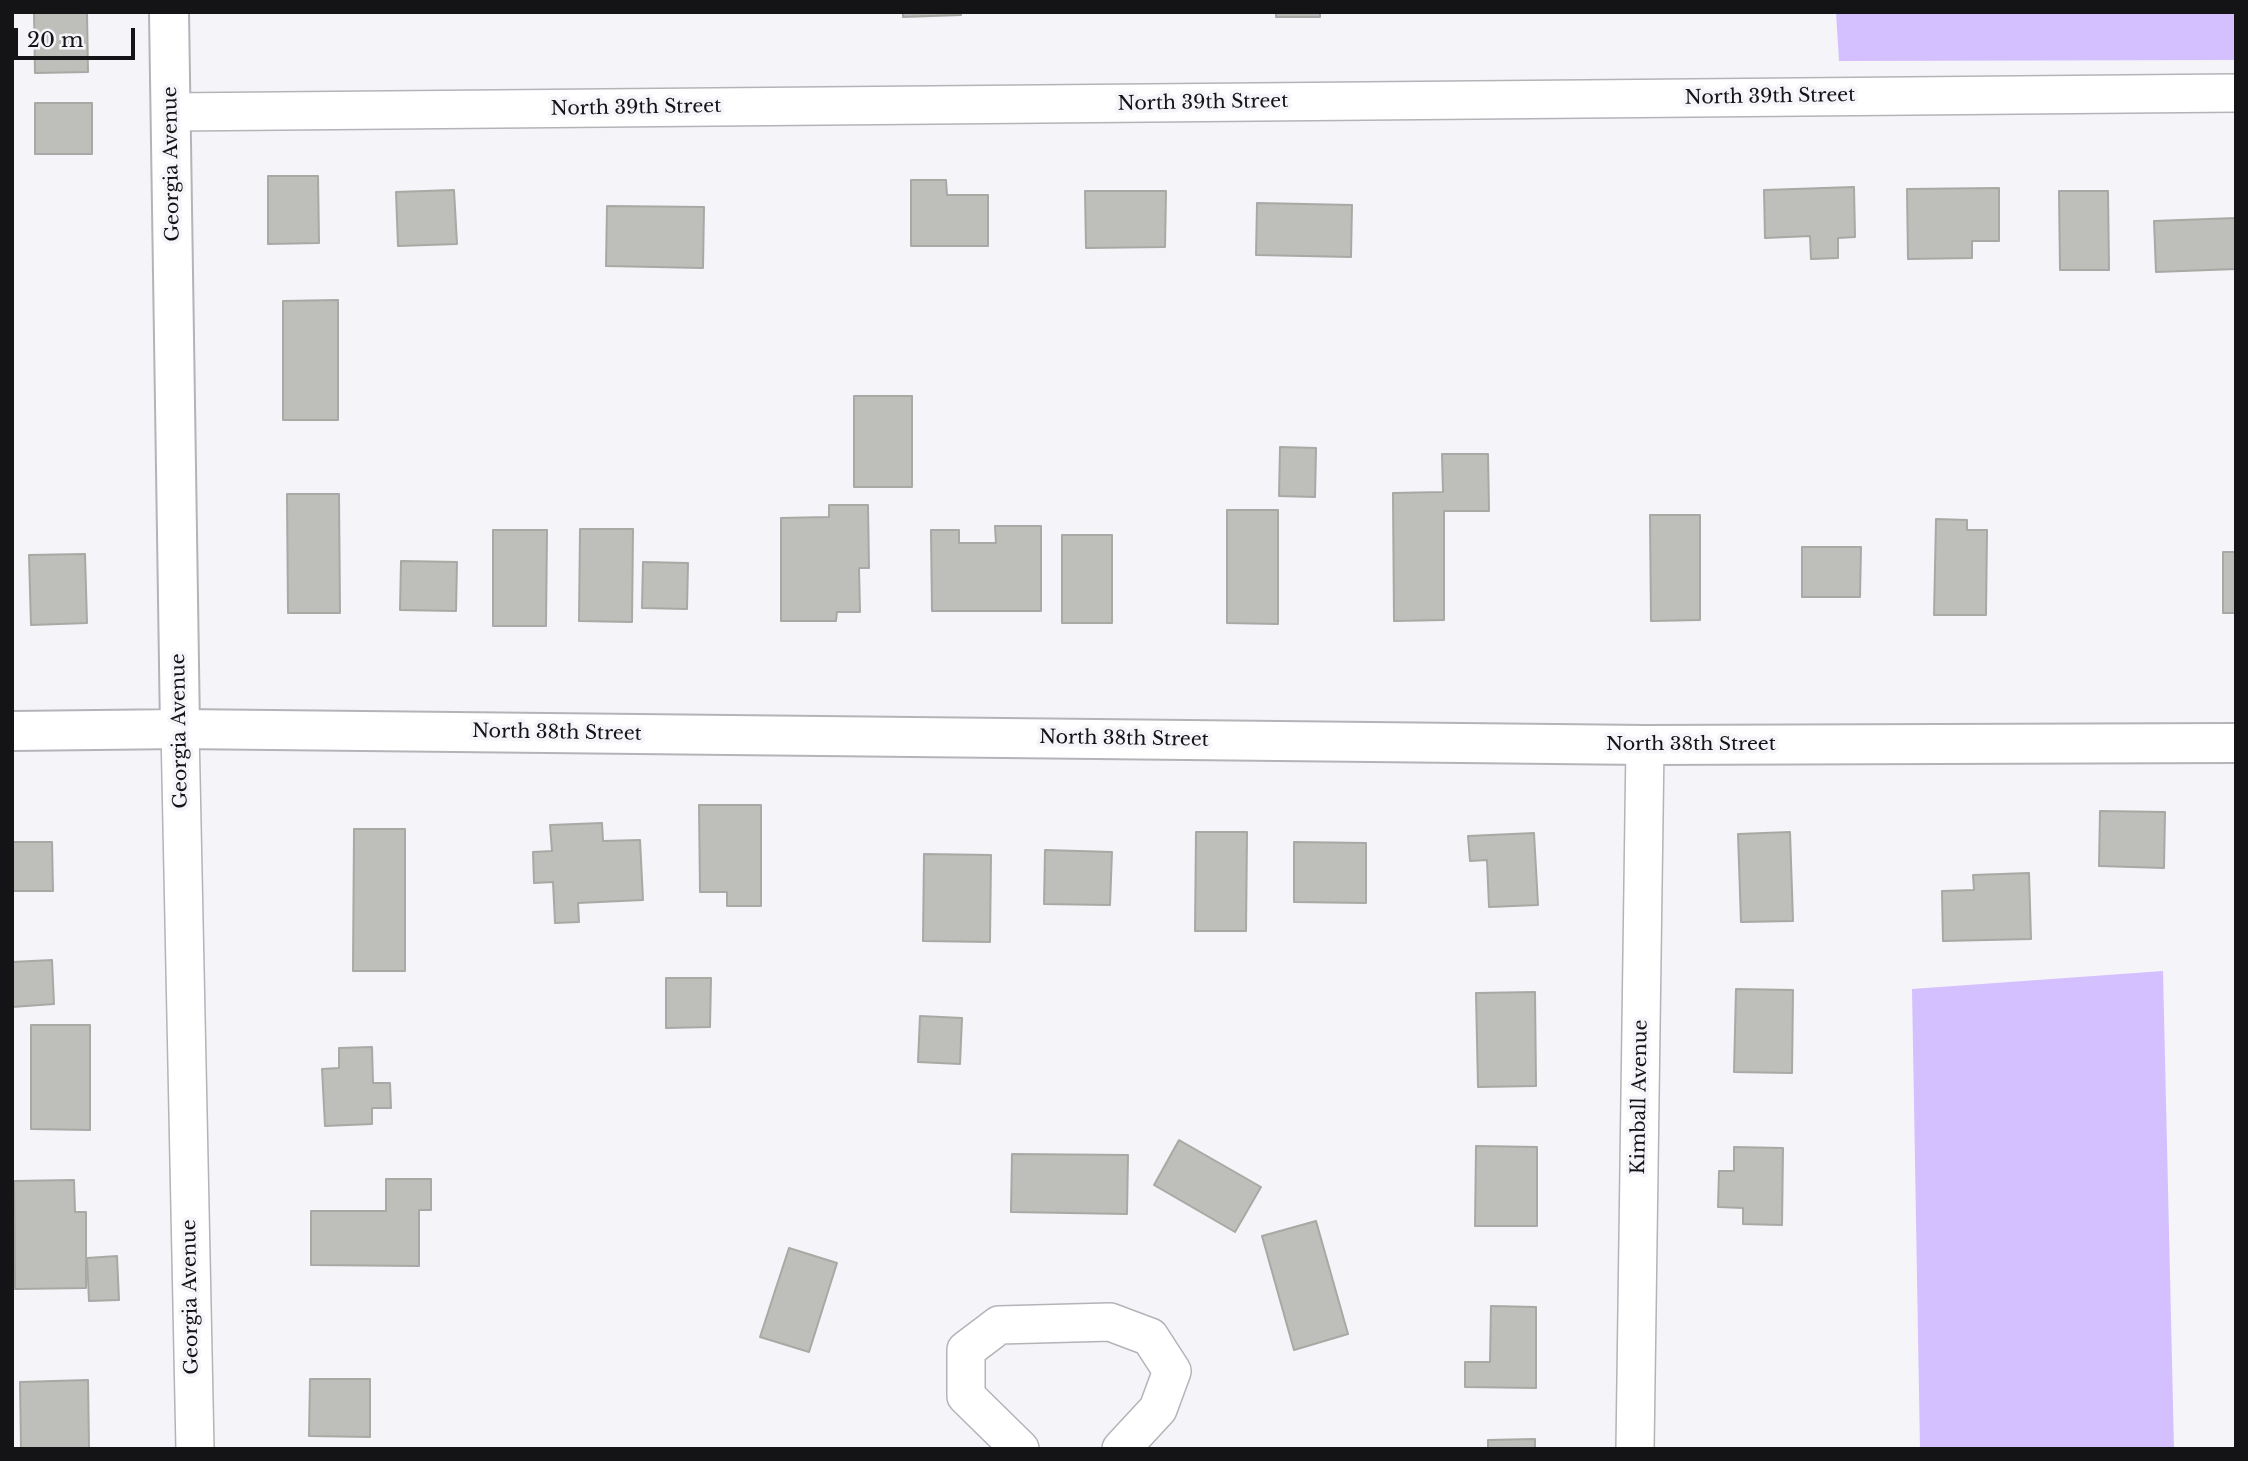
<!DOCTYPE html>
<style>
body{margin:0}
#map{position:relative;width:2248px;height:1461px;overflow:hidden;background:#f5f4f9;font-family:"Libre Baskerville",serif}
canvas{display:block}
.frame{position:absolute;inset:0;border:14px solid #141315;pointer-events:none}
.scale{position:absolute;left:14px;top:28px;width:121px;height:32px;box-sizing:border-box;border:4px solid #141315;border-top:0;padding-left:9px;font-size:21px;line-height:24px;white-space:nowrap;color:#141315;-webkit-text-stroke:5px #f5f4f9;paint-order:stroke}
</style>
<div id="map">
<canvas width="2248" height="1461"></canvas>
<div class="frame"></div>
<div class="scale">20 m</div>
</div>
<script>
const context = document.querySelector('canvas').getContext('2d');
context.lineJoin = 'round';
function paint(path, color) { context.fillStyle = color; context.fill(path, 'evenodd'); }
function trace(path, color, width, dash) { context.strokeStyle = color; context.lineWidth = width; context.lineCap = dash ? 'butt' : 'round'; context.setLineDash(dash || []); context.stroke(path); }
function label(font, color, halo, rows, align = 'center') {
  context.font = font + ' "Libre Baskerville",serif'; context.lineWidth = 7; context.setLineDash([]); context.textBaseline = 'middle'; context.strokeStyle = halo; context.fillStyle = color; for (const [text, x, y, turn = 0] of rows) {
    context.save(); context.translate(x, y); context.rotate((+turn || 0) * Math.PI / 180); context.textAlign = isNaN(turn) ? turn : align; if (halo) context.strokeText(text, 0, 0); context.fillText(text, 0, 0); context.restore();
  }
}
const green = new Path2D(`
 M1836,12H2236V60L1839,61Z
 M2163,971L2174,1449H1920L1912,989Z`);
const building = new Path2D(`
 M34,12H87L88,72L35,73Z
 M903,12H961V15L903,17Z
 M1276,12H1320V17H1276Z
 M35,103H92V154H35Z
 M268,176H318L319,243L268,244Z
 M911,180H946L947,195H988V246H911Z
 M1854,187L1855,237L1838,238V258L1811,259L1810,236L1765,238L1764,190Z
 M1999,188V241H1972V258L1908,259L1907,189Z
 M454,190L457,244L398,246L396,192Z
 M1085,191H1166L1165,247L1086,248Z
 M2059,191H2108L2109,270H2060Z
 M1257,203L1352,205L1351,257L1256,255Z
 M607,206L704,207L703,268L606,266Z
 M2236,218V269L2156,272L2154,221Z
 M338,300V420H283V301Z
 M854,396H912V487H854Z
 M1280,447L1316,448L1315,497L1279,496Z
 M1442,454H1488L1489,511H1444V620L1394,621L1393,493L1443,492Z
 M287,494H339L340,613H288Z
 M829,505H868L869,568H859L860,612H837L836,621H781V518L829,517Z
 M1227,510H1278V624L1227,623Z
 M1650,515H1700V620L1651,621Z
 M1936,519L1967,520V530H1987L1986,615H1934Z
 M995,526H1041V611H932L931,530H959V543H996Z
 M580,529H633L632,622L579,621Z
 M493,530H547L546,626H493Z
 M1062,535H1112V623H1062Z
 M1802,547H1861L1860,597H1802Z
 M2223,552H2236V613H2223Z
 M85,554L87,623L31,625L29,555Z
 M401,561L457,562L456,611L400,610Z
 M643,562L688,563L687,609L642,608Z
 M699,805H761V906H727V892H700Z
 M2100,811L2165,812L2164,868L2099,866Z
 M602,823L603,841L640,840L643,900L578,903L579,922L555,923L553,882L534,883L533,852L552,851L550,825Z
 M354,829H405V971H353Z
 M1196,832H1247L1246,931H1195Z
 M1790,832L1793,921L1741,922L1738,834Z
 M1534,833L1538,905L1489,907L1487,860L1470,861L1468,836Z
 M12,842H52L53,891H12Z
 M1294,842L1366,843V903L1294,902Z
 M1045,850L1112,852L1110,905L1044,904Z
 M924,854L991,855L990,942L923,941Z
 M2029,873L2031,939L1943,941L1942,891L1974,890L1973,875Z
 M52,960L54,1004L12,1007V962Z
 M666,978H711L710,1027L666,1028Z
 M1736,989L1793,990L1792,1073L1734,1072Z
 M1535,992L1536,1086L1478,1087L1476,993Z
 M920,1016L962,1018L960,1064L918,1062Z
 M31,1025H90V1130L31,1129Z
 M372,1047L373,1083H390L391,1108H372V1124L325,1126L322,1069L339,1068V1048Z
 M1179,1140L1261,1187L1235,1232L1154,1185Z
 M1476,1146L1537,1147V1226H1475Z
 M1734,1147L1783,1148L1782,1225L1743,1224V1208L1718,1207L1719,1171H1734Z
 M1012,1154L1128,1155L1127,1214L1011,1212Z
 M386,1179H431V1210H419V1266L311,1265V1211H386Z
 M74,1180L75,1212H86V1288L15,1289L14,1181Z
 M1316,1221L1348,1334L1294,1350L1262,1236Z
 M789,1248L837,1263L809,1352L760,1337Z
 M117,1256L119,1300L89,1301L87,1258Z
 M1491,1306L1536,1307V1388L1465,1387V1362H1490Z
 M310,1379H370V1437L309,1436Z
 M88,1380L89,1449H21L20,1382Z
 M1535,1439V1449H1488V1440Z`);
const street = new Path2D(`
 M171,112L2236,93
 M180,729L195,1449
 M1020,1449L966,1396V1350L999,1325L1110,1322L1150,1337L1172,1371L1158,1409L1121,1449
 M1635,1449L1645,745`);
const secondary = new Path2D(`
 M169,12L180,729
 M12,731L180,729L1645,745L2236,743`);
const streetNames = [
 ["North 39th Street",1770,97,-1],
 ["North 39th Street",1203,103,-1],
 ["North 39th Street",636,108,-1],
 ["Georgia Avenue",172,164,-91],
 ["Georgia Avenue",180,731,-91],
 ["North 38th Street",557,733,1],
 ["North 38th Street",1124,739,1],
 ["North 38th Street",1691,745],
 ["Kimball Avenue",1640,1097,-89],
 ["Georgia Avenue",191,1297,-91]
];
paint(green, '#d4c0fe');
paint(building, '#bebfba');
trace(building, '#a8a9a4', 2);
trace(street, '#b4b3b8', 40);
trace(secondary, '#b4b3b8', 42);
trace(street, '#fff', 37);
trace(secondary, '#fff', 38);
label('19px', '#141315', '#f5f4f9', streetNames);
</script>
